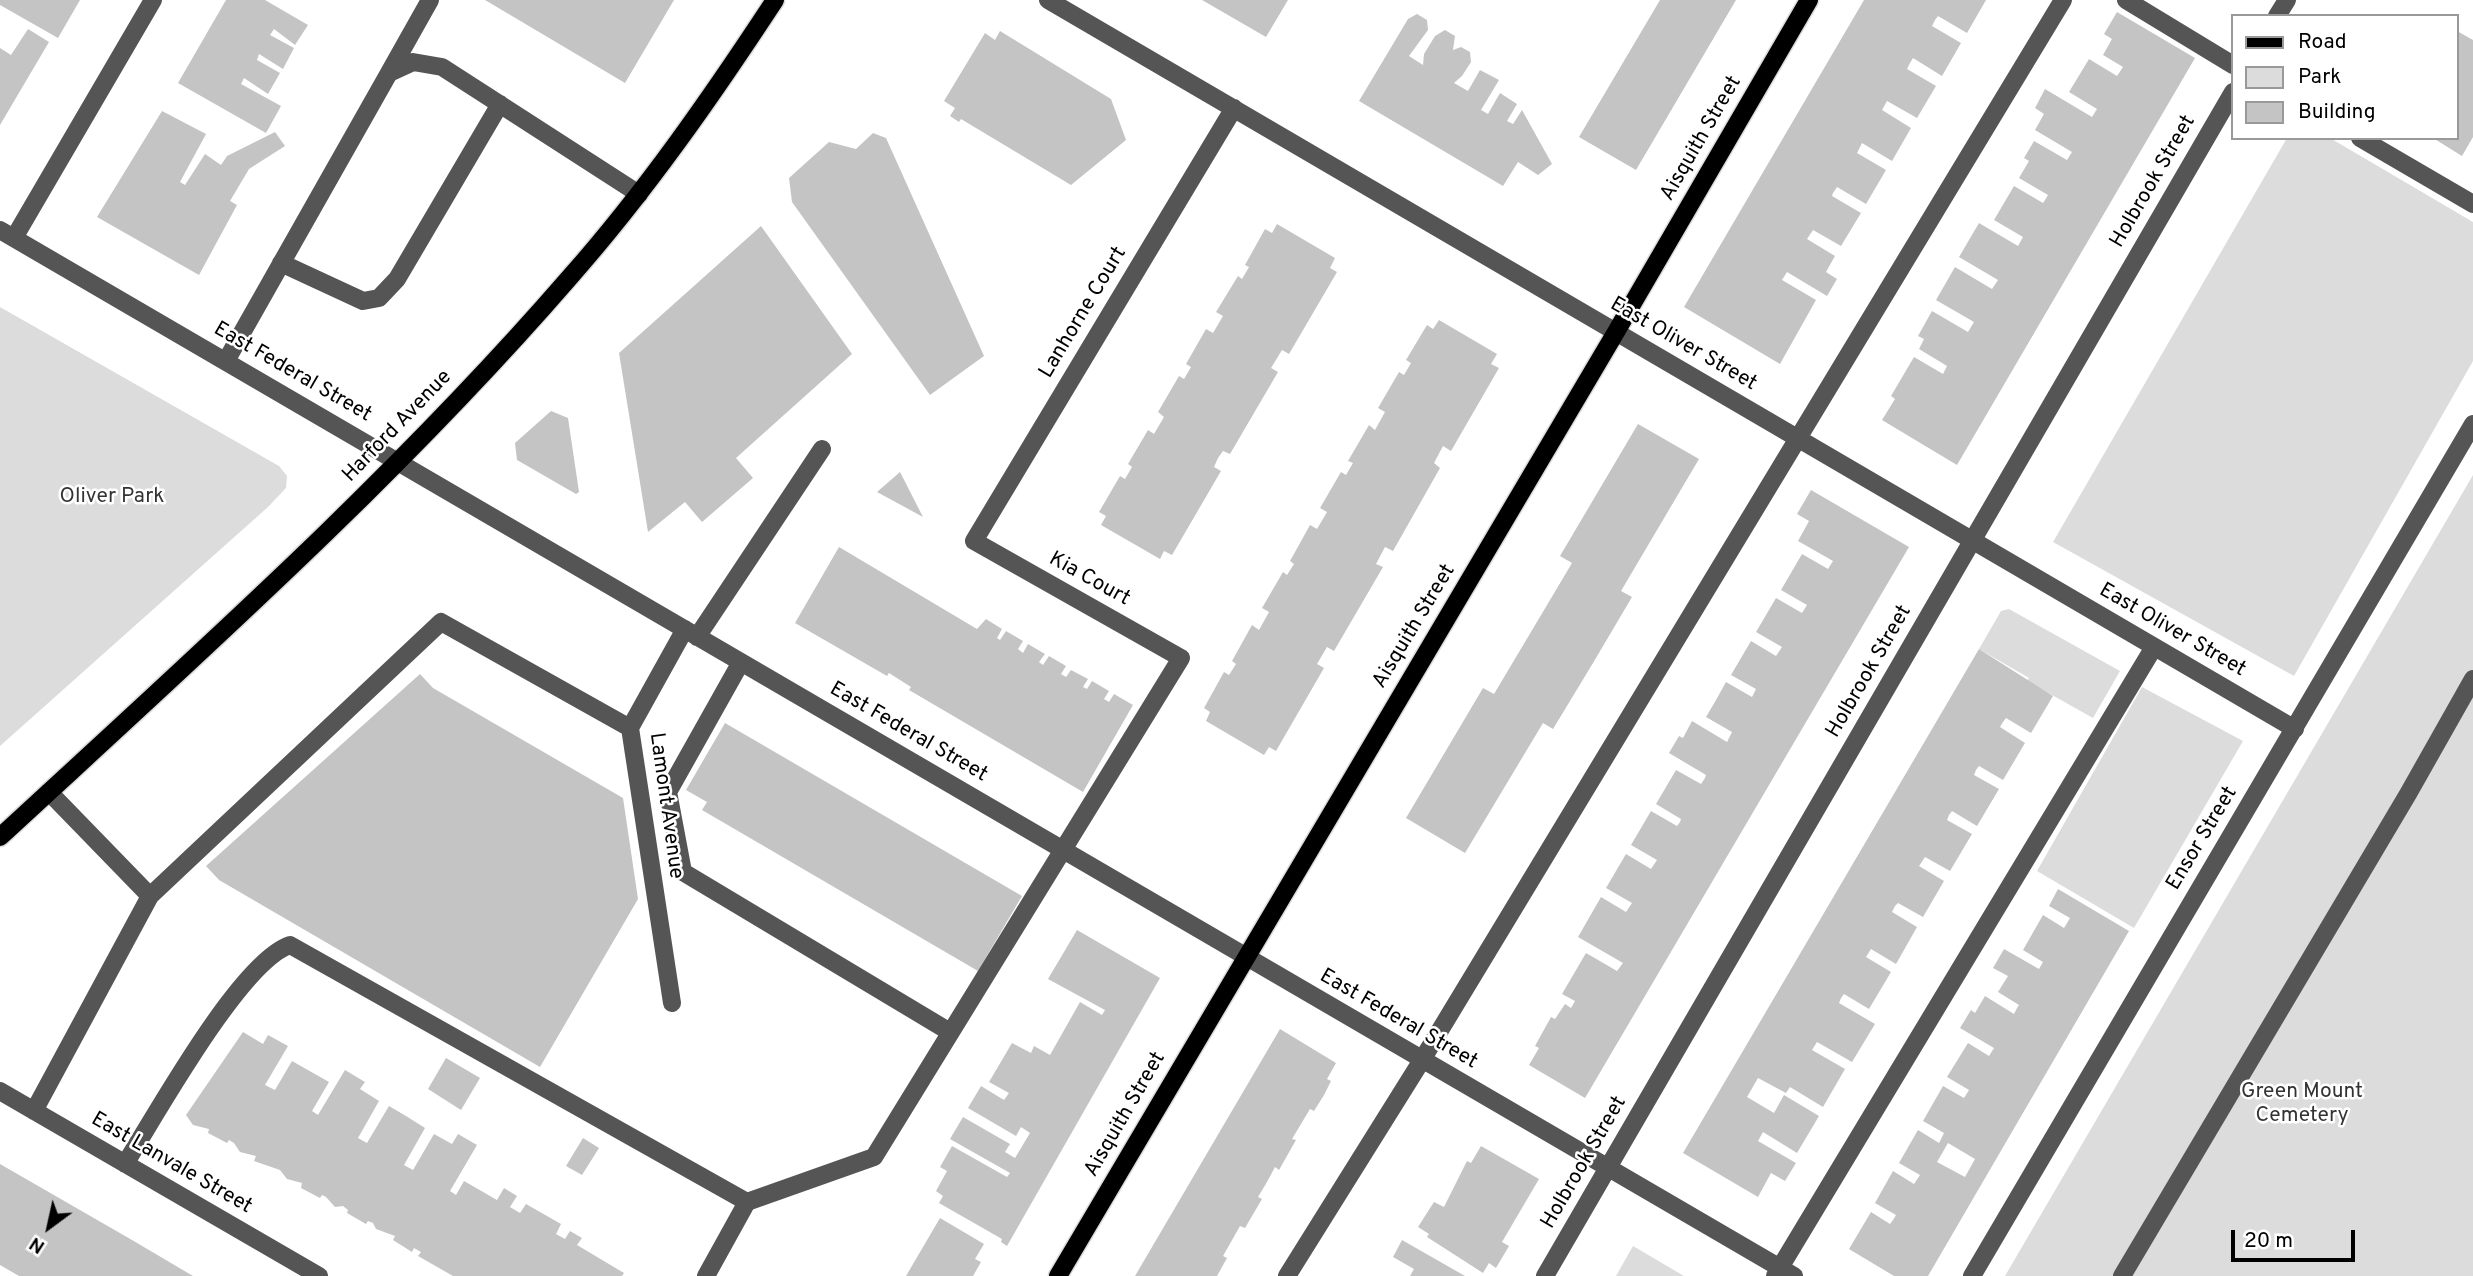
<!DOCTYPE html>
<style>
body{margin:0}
#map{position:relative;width:2473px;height:1276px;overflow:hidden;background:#fff;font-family:Overpass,sans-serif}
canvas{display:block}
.legend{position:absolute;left:2231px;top:14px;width:228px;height:126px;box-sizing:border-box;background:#fff;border:2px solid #999;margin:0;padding:9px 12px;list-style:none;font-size:21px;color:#000}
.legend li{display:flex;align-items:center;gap:14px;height:35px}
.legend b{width:35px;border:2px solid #999}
.north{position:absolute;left:14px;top:1192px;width:70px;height:70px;-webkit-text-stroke:5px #fff;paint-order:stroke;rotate:213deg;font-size:19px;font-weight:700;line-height:28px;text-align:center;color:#000}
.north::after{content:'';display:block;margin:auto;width:24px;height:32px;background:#000;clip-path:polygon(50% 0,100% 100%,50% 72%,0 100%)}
.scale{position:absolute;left:2231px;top:1230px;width:124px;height:32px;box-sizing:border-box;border:4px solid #000;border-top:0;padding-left:9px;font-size:21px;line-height:24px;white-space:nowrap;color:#000;-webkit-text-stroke:5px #fff;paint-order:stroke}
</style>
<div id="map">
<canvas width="2473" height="1276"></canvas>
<ul class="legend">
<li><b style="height:9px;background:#000"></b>Road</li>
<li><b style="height:19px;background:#dcdcdc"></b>Park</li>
<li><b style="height:19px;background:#c4c4c4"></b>Building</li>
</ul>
<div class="north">N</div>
<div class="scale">20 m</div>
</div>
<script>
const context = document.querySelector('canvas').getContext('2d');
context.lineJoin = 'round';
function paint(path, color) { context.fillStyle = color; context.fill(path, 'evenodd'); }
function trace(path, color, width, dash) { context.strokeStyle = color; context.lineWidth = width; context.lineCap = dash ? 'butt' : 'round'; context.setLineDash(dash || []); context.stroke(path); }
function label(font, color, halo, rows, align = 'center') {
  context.font = font + ' Overpass,sans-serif'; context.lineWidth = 5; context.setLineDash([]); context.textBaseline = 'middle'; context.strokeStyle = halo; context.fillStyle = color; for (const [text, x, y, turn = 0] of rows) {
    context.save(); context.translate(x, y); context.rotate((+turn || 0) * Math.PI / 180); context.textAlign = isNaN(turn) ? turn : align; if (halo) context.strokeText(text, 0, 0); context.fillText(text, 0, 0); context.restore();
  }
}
const green = new Path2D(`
 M2287,138H2330L2473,222V361L2294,676L2053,542Z
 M0,307L279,466L287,476L286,488L268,507L0,746Z
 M2473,475V1276H2005Z
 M2009,609L2120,671L2093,718L2027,681L2029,678L1979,649L2001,611Z
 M2142,687L2243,741L2134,928L2037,871Z
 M1633,1246L1684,1276H1616Z`);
const building = new Path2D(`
 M0,0H80L58,38L0,5Z
 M226,0H265L308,25L295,45L274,29L270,35L294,48L283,69L259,54L257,60L280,73L268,94L244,78L241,84L281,106L266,133L178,83Z
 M485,0H674L625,83Z
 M1202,0H1288L1266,37Z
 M1660,0H1736L1636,170L1579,137Z
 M1864,0H1986L1967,33L1938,16L1935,20L1932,26L1961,43L1942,76L1913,58L1910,63L1907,69L1936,86L1917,118L1887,101L1882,110L1911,128L1892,161L1862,143L1857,153L1886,170L1866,204L1837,187L1833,193L1832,196L1861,213L1841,246L1813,230L1807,239L1835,256L1826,272L1837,279L1827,296L1787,272L1782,280L1816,300L1780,364L1684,307Z
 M2117,12L2195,58L1957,465L1882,420L1895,399L1891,396L1914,357L1943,374L1947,366L1919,349L1924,339L1918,336L1932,311L1968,332L1974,322L1936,300L1955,267L1992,289L1998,280L1959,257L1979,223L2018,246L2023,237L1994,220L2014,186L2043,203L2045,200L2048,195L2019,178L2029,161L2024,158L2034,141L2067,160L2072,152L2035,130L2044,114L2035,108L2045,89L2092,117L2097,109L2069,92L2089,59L2117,76L2123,67L2103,55L2112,39L2104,34Z
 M1417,14L1427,20L1428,30L1409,56L1423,65L1424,54L1435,36L1445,30L1455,36L1453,50L1461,47L1470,52L1471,62L1462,76L1454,83L1468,91L1480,70L1499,80L1481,110L1488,114L1500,93L1517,104L1507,121L1513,124L1522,110L1552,164L1538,175L1518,162L1503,186L1359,101L1408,19Z
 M28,29L49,42L0,125V48L11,55Z
 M1000,31L1111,99L1126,140L1071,185L961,119L959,122L950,116L955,108L944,101L985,33L995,40Z
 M2457,31L2473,40V137L2462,156L2433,138H2457Z
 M162,111L206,134L180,182L185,185L205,154L221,165L227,156L275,132L285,146L249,169L230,201L237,205L199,275L97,217Z
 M873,133L886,138L984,356L930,395L792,202L789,178L829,142L856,149Z
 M1277,224L1335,258L1330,268L1337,272L1289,354L1282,350L1271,368L1278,372L1230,454L1223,451L1218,458L1214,467L1221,471L1172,555L1164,551L1160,559L1101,525L1106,516L1099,512L1120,476L1125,479L1132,467L1128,464L1148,430L1154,434L1164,417L1158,412L1179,376L1184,379L1191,367L1186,364L1206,329L1213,333L1223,316L1216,312L1238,276L1242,279L1249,267L1245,265L1265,229L1272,233Z
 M761,226L852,354L736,458L753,478L702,522L685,502L648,532L619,353Z
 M1439,320L1497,354L1491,364L1499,368L1451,451L1443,446L1434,463L1440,468L1393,551L1385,547L1376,564L1383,567L1334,651L1327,647L1317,664L1324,668L1276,751L1269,747L1264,755L1206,721L1210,712L1204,708L1224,672L1229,675L1236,664L1232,661L1252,625L1259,630L1269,612L1262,608L1283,572L1287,575L1294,564L1290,561L1310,525L1317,529L1327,512L1320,508L1341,472L1346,475L1353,463L1348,461L1369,425L1375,430L1385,412L1378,408L1399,372L1404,375L1411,363L1406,360L1427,325L1433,329Z
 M551,411L568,418L579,492L576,494L517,460L515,443Z
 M1638,424L1699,459L1621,591L1632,597L1593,663L1553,729L1543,723L1465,853L1406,818L1483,688L1494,694L1553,595L1572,563L1560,556Z
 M900,472L923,517L877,492Z
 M1811,490L1909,547L1585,1098L1529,1065L1539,1048L1535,1046L1551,1017L1555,1019L1565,1004L1571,1008L1575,1001L1562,994L1586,953L1617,971L1623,963L1578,937L1601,897L1626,912L1632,903L1606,888L1626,854L1651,869L1657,860L1631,845L1651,811L1677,826L1680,822L1681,819L1656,804L1676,770L1701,784L1705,778L1706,775L1669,753L1679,736L1683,738L1692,721L1727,742L1732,732L1706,717L1716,700L1726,682L1752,697L1756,689L1731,675L1751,641L1776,656L1782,647L1756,632L1776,598L1802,613L1807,605L1781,590L1802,554L1828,569L1833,561L1798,541L1809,521L1797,514Z
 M839,547L977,629L986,619L1002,629L997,638L1000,640L1006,631L1023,641L1018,649L1023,653L1028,644L1045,654L1039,662L1043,665L1049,656L1066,666L1061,674L1066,677L1071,670L1088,679L1083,687L1087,689L1092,681L1109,691L1104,699L1109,702L1114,694L1133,705L1083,792L909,690L911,687L889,673L887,676L795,623Z
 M1979,649L2053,696L2031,733L2006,718L2003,722L2000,727L2025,743L2003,780L1979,766L1976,770L1974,775L1999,789L1977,826L1952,811L1949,815L1947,820L1972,834L1950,871L1925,857L1919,866L1944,881L1923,917L1898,903L1895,906L1892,912L1917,927L1896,964L1871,949L1866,957L1891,972L1869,1009L1844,994L1841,998L1839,1003L1875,1024L1852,1062L1817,1042L1812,1050L1845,1069L1823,1107L1790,1087L1786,1093L1758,1078L1747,1097L1774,1113L1784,1095L1819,1116L1797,1153L1763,1132L1758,1141L1796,1163L1785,1181L1771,1173L1758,1197L1683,1153Z
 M420,674L433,688L623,798L638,899L540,1067L219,880L206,866Z
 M725,723L1022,896L978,971L702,810L707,802L686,790Z
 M2058,889L2129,931L1928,1276H1894L1849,1249L1871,1212L1890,1224L1893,1220L1896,1215L1875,1203L1893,1171L1914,1184L1920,1175L1899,1163L1918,1130L1939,1143L1944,1133L1923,1121L1943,1086L1964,1098L1969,1090L1947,1077L1968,1043L1989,1056L1994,1048L1960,1028L1971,1010L1975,1013L1985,996L2014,1014L2017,1008L2019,1005L1998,992L2008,976L1993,968L2004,949L2039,969L2043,962L2023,950L2043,915L2064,928L2070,918L2049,906ZM1948,1143L1975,1159L1965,1177L1937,1162Z
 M1077,930L1160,978L1007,1246L1001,1242L1002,1239L939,1203L943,1196L936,1191L947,1171L940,1167L952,1146L1007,1177L1010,1173L950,1139L963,1117L1010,1144L1005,1152L1015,1158L1030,1133L1021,1127L1016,1136L968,1108L981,1086L1004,1100L1009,1093L989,1082L1012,1043L1031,1053L1034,1046L1050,1055L1080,1002L1102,1015L1105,1010L1048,979Z
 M1280,1029L1336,1063L1327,1079L1331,1081L1324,1095L1314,1111L1310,1109L1292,1139L1296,1140L1279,1170L1275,1167L1267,1182L1258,1197L1262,1199L1245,1228L1240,1226L1223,1256L1227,1258L1217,1276H1135Z
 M243,1032L263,1044L268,1035L288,1046L265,1085L275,1090L292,1061L329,1082L312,1111L318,1115L345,1070L365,1082L360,1089L379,1101L358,1138L367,1143L389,1106L406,1116L425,1128L404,1165L413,1170L434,1134L452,1144L458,1134L477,1145L450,1191L456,1195L464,1181L497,1200L504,1188L517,1196L510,1207L520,1213L526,1204L561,1224L556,1234L565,1239L570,1231L582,1238L577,1245L624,1273L622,1276H453L418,1256L421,1252L414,1248L412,1252L393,1240L395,1236L376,1229L373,1223L368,1221L366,1224L347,1213L348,1210L343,1206L335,1207L326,1197L322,1195L320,1198L301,1188L302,1183L287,1179L280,1170L254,1161L256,1156L240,1152L234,1143L229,1140L227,1143L208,1133L209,1129L193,1125L186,1115Z
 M446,1058L480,1078L461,1110L428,1089Z
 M583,1138L599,1148L582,1175L566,1166Z
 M1481,1146L1539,1179L1502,1242L1509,1246L1496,1268L1489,1263L1483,1273L1427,1237L1429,1234L1418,1227L1434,1202L1444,1207L1467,1161L1471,1163Z
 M0,1164L132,1240L193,1276H19L0,1265Z
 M940,1218L984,1244L975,1259L981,1262L973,1276H906Z
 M1402,1240L1465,1276H1410L1414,1269L1393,1257Z`);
const minor = new Path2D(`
 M1048,0L2295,729
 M2126,0L2233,65
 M2277,16L2287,0
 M389,73L430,0
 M2360,138L2473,204
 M0,230L1794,1276
 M14,238L153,0
 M281,263L363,301L379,298L397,279L500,104
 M226,361L389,73L413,62L442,67L639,194
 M697,637L822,449
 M741,662L668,792L683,872L950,1032
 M49,792L150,896
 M672,1003L630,728L685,629
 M0,1091L319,1276
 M34,1111L150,896L441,622L630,728
 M125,1164C156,1115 240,962 290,945L747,1202
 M706,1276L747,1202L874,1157L1181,658L974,541L1234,108
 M1287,1276L1422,1060L2063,0
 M1545,1276L2233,92
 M1775,1276L2154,647
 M1972,1276L2473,424
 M2122,1276L2408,794L2473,679`);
const major = new Path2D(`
 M0,837C195,657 396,478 570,277C646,191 712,96 775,0
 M1058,1276L1616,332L1809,0`);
const streetNames = [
 ["Aisquith Street",1702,139,-60],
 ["Holbrook Street",2154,182,-60],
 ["Lanhorne Court",1084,313,-59],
 ["East Oliver Street",1683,345,30],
 ["East Federal Street",292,373,30],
 ["Harford Avenue",398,427,-46],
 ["Kia Court",1089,580,29],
 ["Aisquith Street",1415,627,-59],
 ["East Oliver Street",2172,631,30],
 ["Holbrook Street",1870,672,-60],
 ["East Federal Street",908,733,30],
 ["Lamont Avenue",665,806,82],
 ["Ensor Street",2203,839,-59],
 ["East Federal Street",1398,1020,30],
 ["Aisquith Street",1126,1115,-60],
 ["Holbrook Street",1585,1163,-60],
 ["East Lanvale Street",171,1164,30]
];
const parkNames = [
 ["Oliver Park",112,498],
 ["Green Mount",2302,1093],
 ["Cemetery",2302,1117]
];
paint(green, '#dcdcdc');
paint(building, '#c4c4c4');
trace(major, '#dbdbdb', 21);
trace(minor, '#555', 18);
trace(major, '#000', 18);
label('21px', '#000', '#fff', streetNames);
label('21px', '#333', '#fff', parkNames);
</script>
